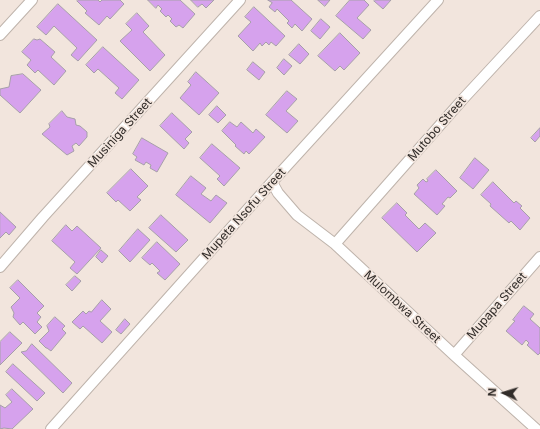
<!DOCTYPE html>
<style>
body{margin:0}
#map{position:relative;width:540px;height:429px;overflow:hidden;background:#f2e5dd;font-family:Inter,sans-serif}
canvas{display:block}
.north{position:absolute;left:484px;top:373px;width:40px;height:40px;-webkit-text-stroke:3px #f2e5dd;paint-order:stroke;rotate:274deg;font-size:11px;font-weight:700;line-height:16px;text-align:center;color:#312c29}
.north::after{content:'';display:block;margin:auto;width:14px;height:18px;background:#312c29;clip-path:polygon(50% 0,100% 100%,50% 72%,0 100%)}
</style>
<div id="map">
<canvas width="540" height="429"></canvas>
<div class="north">N</div>
</div>
<script>
const context = document.querySelector('canvas').getContext('2d');
context.lineJoin = 'round';
function paint(path, color) { context.fillStyle = color; context.fill(path, 'evenodd'); }
function trace(path, color, width, dash) { context.strokeStyle = color; context.lineWidth = width; context.lineCap = dash ? 'butt' : 'round'; context.setLineDash(dash || []); context.stroke(path); }
function label(font, color, halo, rows, align = 'center') {
  context.font = font + ' Inter,sans-serif'; context.lineWidth = 3.5; context.setLineDash([]); context.textBaseline = 'middle'; context.strokeStyle = halo; context.fillStyle = color; for (const [text, x, y, turn = 0] of rows) {
    context.save(); context.translate(x, y); context.rotate((+turn || 0) * Math.PI / 180); context.textAlign = isNaN(turn) ? turn : align; if (halo) context.strokeText(text, 0, 0); context.fillText(text, 0, 0); context.restore();
  }
}
const building = new Path2D(`
 M78,0H98L100,2L102,0H120L124,4L110,19L107,16L99,25L85,13L87,11L77,1Z
 M148,0H180L195,14L183,28L179,25L176,27L170,21L172,19L168,15L166,17L160,11L162,9L158,5L156,8Z
 M191,0H214L206,8L202,4L198,7Z
 M268,0H291L312,19L302,31L295,24L292,28L287,23L289,21L277,9L275,12L269,7L272,3Z
 M318,0H330L325,6Z
 M350,0H364L369,5L357,18L371,30L363,39L336,16Z
 M375,0H391L383,9L374,1Z
 M58,4L97,40L78,61L71,55L77,48L54,26L46,35L37,27Z
 M254,7L285,36L276,46L271,42L269,45L266,42L262,46L260,43L253,51L238,36L251,22L245,17Z
 M137,13L149,26L143,32L165,55L150,71L120,41L132,30L126,24Z
 M321,19L330,27L320,39L311,31Z
 M340,33L360,53L344,70L340,66L335,71L318,56Z
 M34,39L37,40L40,39L55,52L51,57L66,71L54,85L38,70L35,73L27,65L31,60L22,52Z
 M299,44L309,54L300,64L289,55Z
 M103,47L139,80L122,99L115,93L119,88L98,69L94,73L86,65Z
 M284,59L292,66L284,75L277,68Z
 M253,62L265,72L259,80L247,70Z
 M196,72L219,93L199,115L180,98L191,85L188,82Z
 M23,74L41,90L20,113L0,95V89L9,87L11,76Z
 M287,91L297,99L286,111L298,121L287,133L266,115Z
 M217,106L226,115L218,123L209,115Z
 M62,111L67,117L75,119L76,125L80,126L87,132V137L79,146L76,143L72,146L74,151L67,155L42,134L50,127L49,124Z
 M172,113L192,132L185,139L189,143L184,149L160,126Z
 M230,122L237,127L241,122L253,133L256,129L265,137L249,154L246,151L244,154L235,146L236,145L222,131Z
 M540,128V136L535,142L531,138Z
 M142,138L168,153L157,172L150,168L151,165L146,162L144,165L135,160L137,157L133,154Z
 M212,144L240,168L224,186L217,179L220,176L200,158Z
 M475,158L489,170L473,189L460,178Z
 M131,169L148,186L137,197L141,200L130,211L118,200L116,202L107,193Z
 M436,170L457,191L450,198L448,197L442,204L445,206L437,215L414,194L419,188L417,185L423,179L426,182L428,181L427,179Z
 M191,176L206,188L201,194L211,201L216,195L227,203L210,223L176,195Z
 M493,182L514,203L516,201L522,206L520,208L530,218L520,230L511,221L509,223L490,206L491,204L481,195Z
 M397,203L407,213L405,215L419,229L425,223L436,233L417,252L382,218Z
 M0,212L16,227L9,235L6,232L0,238Z
 M161,215L188,240L176,252L149,228Z
 M66,225L72,231L77,226L101,248L77,274L70,268L75,262L52,241Z
 M138,229L150,240L130,262L119,251Z
 M157,242L180,264L165,280L157,273L160,271L152,263L150,265L142,258Z
 M101,250L108,256L102,263L96,257Z
 M75,276L81,281L72,291L66,285Z
 M18,280L44,306L37,313L41,317L37,322L42,327L35,334L23,322L20,325L13,317L14,313L11,307L20,298L10,288Z
 M102,300L111,309L100,321L112,332L102,343L83,326L80,329L72,322L83,311L86,314L89,311L91,312Z
 M524,306L534,314L530,319L540,328V353L538,355L527,345L529,343L526,340L522,345L506,331L515,321L513,320Z
 M55,317L65,326L62,329L66,333L51,351L47,348H46L39,341L49,331L47,326Z
 M125,319L130,324L121,334L116,330Z
 M10,332L22,343L0,365V342Z
 M32,344L72,383L63,393L21,352L26,351Z
 M13,364L45,393L37,401L6,372Z
 M12,389L33,409L12,429L4,428L0,429V405L5,408L12,402L6,395Z`);
const street = new Path2D(`
 M0,35L32,0
 M272,182L278,193L297,215L335,244L454,355L536,429
 M335,244L463,99L540,16
 M0,267L43,217L240,0
 M454,355L540,257
 M51,429L272,182L438,0`);
const streetNames = [
 ["Mutobo Street",437,129,-49],
 ["Musiniga Street",120,133,-48],
 ["Mupeta Nsofu Street",244,214,-48],
 ["Mupapa Street",497,306,-49],
 ["Mulombwa Street",402,307,43]
];
paint(building, '#d6a2ed');
trace(building, '#a69fa9', 1);
trace(street, '#beb3ab', 12);
trace(street, '#fff', 10);
label('12px', '#312c29', '#f2e5dd', streetNames);
</script>
